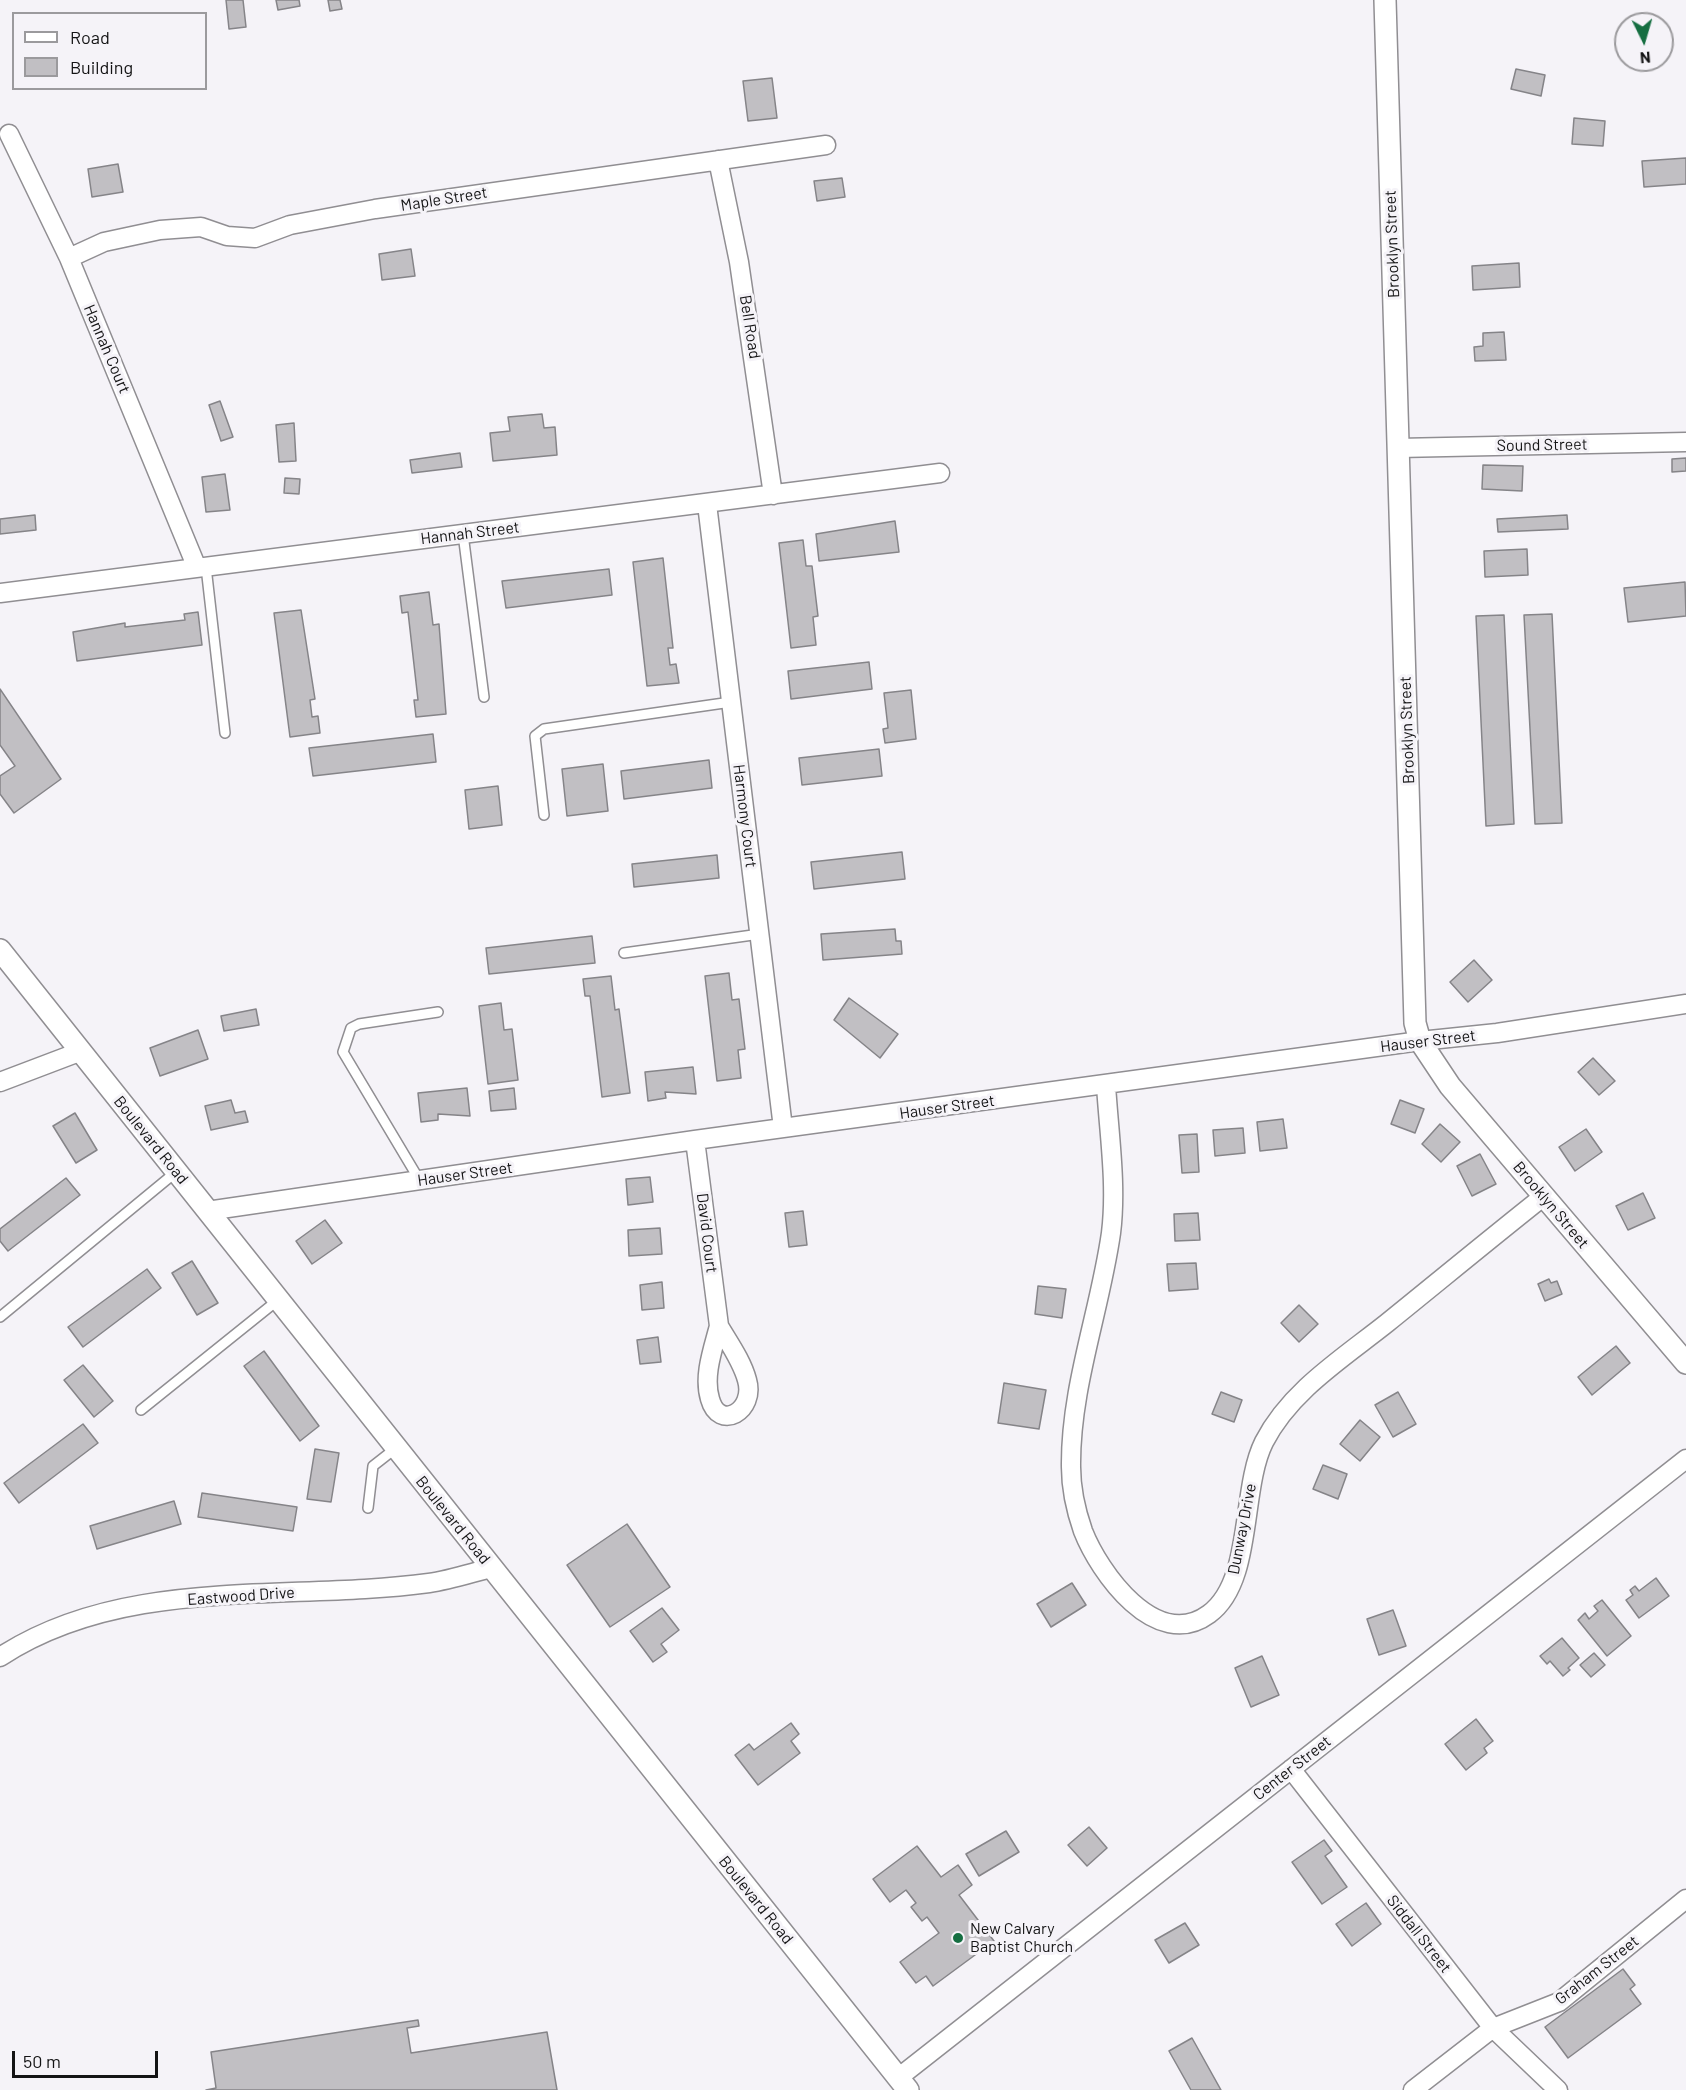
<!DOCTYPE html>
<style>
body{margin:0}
#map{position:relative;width:1686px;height:2090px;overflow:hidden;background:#f5f3f8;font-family:Barlow,sans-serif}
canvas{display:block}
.legend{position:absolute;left:12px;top:12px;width:195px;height:78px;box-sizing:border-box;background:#f5f3f8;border:2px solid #9b9a9d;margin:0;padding:8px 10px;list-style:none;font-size:18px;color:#141415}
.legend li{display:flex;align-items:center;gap:12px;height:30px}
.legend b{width:30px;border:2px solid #9b9a9d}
.north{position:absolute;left:1614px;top:12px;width:60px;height:60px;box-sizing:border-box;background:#f5f3f8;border:2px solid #9b9a9d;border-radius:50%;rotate:175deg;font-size:16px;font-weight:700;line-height:24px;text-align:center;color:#141415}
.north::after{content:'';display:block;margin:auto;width:21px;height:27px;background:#156e41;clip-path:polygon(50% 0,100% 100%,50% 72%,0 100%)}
.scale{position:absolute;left:12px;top:2051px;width:146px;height:27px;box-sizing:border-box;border:3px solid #141415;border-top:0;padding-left:8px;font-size:18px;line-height:21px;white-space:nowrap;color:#141415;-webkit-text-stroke:4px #f5f3f8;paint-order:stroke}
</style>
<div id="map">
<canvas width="1686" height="2090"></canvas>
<ul class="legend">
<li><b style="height:8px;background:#fff"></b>Road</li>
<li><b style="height:16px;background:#c1bfc3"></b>Building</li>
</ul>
<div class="north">N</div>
<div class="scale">50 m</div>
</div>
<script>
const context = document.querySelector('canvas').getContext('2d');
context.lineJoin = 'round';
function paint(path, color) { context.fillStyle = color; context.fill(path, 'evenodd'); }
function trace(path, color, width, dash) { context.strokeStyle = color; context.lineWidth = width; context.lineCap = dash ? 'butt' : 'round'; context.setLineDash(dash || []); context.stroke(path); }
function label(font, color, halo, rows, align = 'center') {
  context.font = font + ' Barlow,sans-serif'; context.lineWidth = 6; context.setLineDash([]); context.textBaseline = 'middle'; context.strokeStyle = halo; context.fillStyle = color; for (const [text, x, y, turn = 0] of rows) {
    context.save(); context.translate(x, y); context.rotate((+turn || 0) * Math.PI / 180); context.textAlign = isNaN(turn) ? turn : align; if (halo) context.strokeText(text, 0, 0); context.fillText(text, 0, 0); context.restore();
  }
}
const building = new Path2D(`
 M226,0H243L246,27L229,29Z
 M276,0H299L300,6L278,10Z
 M328,0H340L342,9L330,11Z
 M1516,69L1545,75L1541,96L1511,89Z
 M772,78L777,118L748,121L743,81Z
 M1574,118L1605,121L1603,146L1572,144Z
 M1686,158V184L1644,187L1642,161Z
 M118,164L123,192L92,197L88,169Z
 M842,178L845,197L817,201L814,181Z
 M411,249L415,276L382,280L379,254Z
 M1519,263L1520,287L1473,290L1472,266Z
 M1504,332L1506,360L1475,361L1474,347L1483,346V333Z
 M220,401L233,437L221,441L209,405Z
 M542,414L544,428L555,427L557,455L493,461L490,433L510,431L508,417Z
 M294,423L296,461L279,462L276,425Z
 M460,453L462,467L412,473L410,460Z
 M1686,458V471L1672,472V459Z
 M1483,465L1523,466L1522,491L1482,489Z
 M225,474L230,510L206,512L202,477Z
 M285,478L300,479L299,494L284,493Z
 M35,515L36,530L0,534V519Z
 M1567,515L1568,529L1498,532L1497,519Z
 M895,521L899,552L819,561L816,534Z
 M803,540L806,566H812L818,616L813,617L816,645L791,648L779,543Z
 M1527,549L1528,575L1485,577L1484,551Z
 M663,558L673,648H668L670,665L676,664L679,683L647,686L633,562Z
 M609,569L612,595L506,608L502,581Z
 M1685,582L1686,616L1628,622L1624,588Z
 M429,592L433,625L439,624L446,714L416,717L414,700H418L408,612L402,613L400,596Z
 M301,610L315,699L310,700L312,717L318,716L320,733L290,737L274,613Z
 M198,612L202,645L77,661L73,632L125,623V627L185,620L184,614Z
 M1552,614L1562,823L1535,824L1524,615Z
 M1504,615L1514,824L1486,826L1476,616Z
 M869,662L872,689L791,699L788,671Z
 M0,689L61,779L14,813L0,794V776L15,766L0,745Z
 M911,690L916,739L885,743L883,729L888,728L884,693Z
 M433,734L436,762L313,776L309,748Z
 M879,749L882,776L802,785L799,758Z
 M709,760L712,788L624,799L621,771Z
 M603,764L608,811L567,816L562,769Z
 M498,786L502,825L469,829L465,790Z
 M902,852L905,879L814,889L811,862Z
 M717,855L719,878L634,887L632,864Z
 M895,929L896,941H901L902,954L823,960L821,934Z
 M592,936L595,963L489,974L486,948Z
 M1474,960L1492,980L1468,1002L1450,982Z
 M729,973L732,1000L739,999L745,1049L738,1050L741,1078L717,1081L705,976Z
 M611,976L615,1010L619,1009L630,1093L602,1097L590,996H585L583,979Z
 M849,998L898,1034L880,1058L834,1020Z
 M501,1003L504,1030L512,1029L518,1080L488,1084L479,1006Z
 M256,1009L259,1025L224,1031L221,1016Z
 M198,1030L208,1059L160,1076L150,1048Z
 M1593,1058L1615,1081L1599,1095L1578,1072Z
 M693,1067L696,1094L665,1092L666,1098L648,1101L645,1072Z
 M467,1088L470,1116L438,1114V1120L421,1122L418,1093Z
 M514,1088L516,1109L491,1111L489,1091Z
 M231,1100L235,1113L245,1111L248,1122L211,1130L205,1106Z
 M1400,1100L1424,1109L1415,1133L1391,1124Z
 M75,1113L97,1150L76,1163L53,1126Z
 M1283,1119L1287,1148L1260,1151L1257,1122Z
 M1440,1124L1460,1142L1441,1162L1422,1144Z
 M1243,1128L1245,1153L1215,1156L1213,1130Z
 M1586,1129L1602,1152L1575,1171L1559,1147Z
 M1197,1134L1199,1172L1182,1173L1179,1135Z
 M1480,1154L1496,1184L1472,1196L1457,1166Z
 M650,1177L653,1202L628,1205L626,1179Z
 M66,1178L80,1195L8,1251L0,1241V1229Z
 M1643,1193L1655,1218L1628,1230L1616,1206Z
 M803,1211L807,1245L789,1247L785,1213Z
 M1198,1213L1200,1240L1175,1241L1174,1214Z
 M325,1220L342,1243L312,1264L296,1241Z
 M660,1228L662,1254L629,1256L628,1230Z
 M192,1261L218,1303L197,1315L172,1273Z
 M1196,1263L1198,1289L1169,1291L1167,1264Z
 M147,1269L161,1288L83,1347L68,1327Z
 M1549,1279L1551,1283L1557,1281L1562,1294L1545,1301L1538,1284Z
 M662,1282L664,1308L642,1310L640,1285Z
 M1038,1286L1066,1289L1062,1318L1035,1314Z
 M1299,1305L1318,1324L1299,1342L1281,1323Z
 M658,1337L661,1362L640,1364L637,1340Z
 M1616,1346L1630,1363L1592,1395L1578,1377Z
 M264,1351L319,1426L300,1441L244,1366Z
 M83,1365L113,1401L94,1417L64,1380Z
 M1004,1383L1046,1390L1039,1429L998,1423Z
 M1221,1392L1242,1400L1234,1422L1212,1414Z
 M1398,1392L1416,1424L1393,1437L1375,1405Z
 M1360,1420L1380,1437L1360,1461L1340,1444Z
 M83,1424L98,1443L19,1503L4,1483Z
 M315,1449L339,1453L331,1502L307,1499Z
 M1323,1465L1347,1474L1338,1499L1313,1489Z
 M202,1493L297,1507L293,1531L198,1517Z
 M174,1501L181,1524L97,1549L90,1526Z
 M627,1524L670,1587L610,1627L567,1565Z
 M1656,1578L1669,1596L1639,1618L1626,1600L1633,1595L1630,1590L1635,1586L1639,1591Z
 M1072,1583L1086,1605L1051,1627L1037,1604Z
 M1602,1600L1631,1636L1607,1656L1578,1620L1585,1613L1589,1619L1598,1611L1594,1606Z
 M662,1608L679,1630L661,1644L667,1652L653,1662L630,1631Z
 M1393,1610L1406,1646L1379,1655L1367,1619Z
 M1562,1638L1579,1658L1568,1668L1570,1670L1563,1676L1550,1661L1547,1664L1540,1656Z
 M1594,1653L1605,1665L1591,1677L1580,1665Z
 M1262,1656L1279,1695L1251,1707L1235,1668Z
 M1476,1719L1493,1741L1484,1748L1487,1753L1466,1770L1445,1744Z
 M791,1723L799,1734L791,1741L800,1753L758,1785L735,1755L749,1744L754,1750Z
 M1089,1827L1107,1848L1087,1866L1068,1845Z
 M1006,1831L1019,1852L979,1876L966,1854Z
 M1324,1840L1332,1851L1325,1856L1347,1887L1322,1904L1292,1862Z
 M917,1846L941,1877L958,1865L972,1885L959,1895L994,1941L933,1986L926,1976L916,1983L900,1962L939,1933L927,1917L922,1921L911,1907L916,1903L906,1890L890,1902L873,1879Z
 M1366,1903L1381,1924L1352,1946L1336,1924Z
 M1185,1923L1199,1945L1169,1963L1155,1940Z
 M1623,1969L1635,1985L1630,1989L1641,2004L1568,2058L1545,2027Z
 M418,2020L419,2026L407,2028L411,2053L547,2032L557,2090H206L216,2088L211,2052Z
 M1192,2038L1221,2090H1191L1169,2051Z`);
const service = new Path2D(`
 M463,534L484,697
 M206,567L225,733
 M544,815L535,736L544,729L731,702
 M624,953L760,934
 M420,1181L343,1052L351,1028L359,1024L438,1012
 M0,1317L176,1172
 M141,1410L278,1300
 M368,1508L373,1466L396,1448`);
const minor = new Path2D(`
 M9,134L69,258L197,568
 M718,160L739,262L773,495
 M69,258L104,242L160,230L201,227L227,236L255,238L290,225L375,209L826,145
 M1398,448L1686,442
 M707,504L783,1128
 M0,593L940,473
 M0,1082L79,1052
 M1106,1085C1109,1134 1117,1185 1111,1233C1100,1311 1070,1388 1071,1467C1071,1488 1076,1511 1083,1531C1099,1572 1156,1653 1209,1614C1254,1581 1240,1490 1264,1442C1290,1391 1343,1358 1387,1323C1439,1281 1491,1238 1544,1196
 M695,1140L719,1326
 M207,1211L695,1140L1420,1041L1497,1033L1686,1004
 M719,1326C729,1343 742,1361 747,1380C756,1411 719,1432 710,1399C703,1376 713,1349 719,1326Z
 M0,1657C125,1575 288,1602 429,1583C450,1580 471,1573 491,1568
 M1291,1769L1493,2028L1558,2090
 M898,2078L1686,1459
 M1413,2090L1493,2028L1559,2002L1686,1899`);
const tertiary = new Path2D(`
 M1385,0L1415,1023L1420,1041L1450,1086L1686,1363
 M0,950L908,2090`);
const markers = [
 [958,1938,6,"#156e41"]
];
const streetNames = [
 ["Maple Street",444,199,-9],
 ["Brooklyn Street",1392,244,-92],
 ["Bell Road",750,327,81],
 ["Hannah Court",107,349,67],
 ["Sound Street",1542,445,-1],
 ["Hannah Street",470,533,-7],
 ["Brooklyn Street",1407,730,-92],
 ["Harmony Court",745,816,83],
 ["Hauser Street",1428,1041,-7],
 ["Hauser Street",947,1107,-8],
 ["Boulevard Road",151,1140,51],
 ["Hauser Street",465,1174,-8],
 ["Brooklyn Street",1551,1205,50],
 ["David Court",707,1233,83],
 ["Boulevard Road",453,1520,51],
 ["Dunway Drive",1242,1529,-79],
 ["Eastwood Drive",241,1596,-4],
 ["Center Street",1292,1768,-38],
 ["Boulevard Road",756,1900,51],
 ["Siddall Street",1419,1934,52],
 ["Graham Street",1597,1970,-38]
];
const poiNames = [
 ["New Calvary",970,1929],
 ["Baptist Church",970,1947]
];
paint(building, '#c1bfc3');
trace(building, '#858488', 1.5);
trace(service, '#908e92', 12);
trace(minor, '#908e92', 21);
trace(tertiary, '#908e92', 24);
trace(service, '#fff', 9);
trace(minor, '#fff', 18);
trace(tertiary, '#fff', 21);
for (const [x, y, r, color] of markers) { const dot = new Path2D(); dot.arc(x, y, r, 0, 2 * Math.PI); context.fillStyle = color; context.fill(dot); trace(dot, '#f5f3f8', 2); }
label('16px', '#141415', '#f5f3f8', streetNames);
label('16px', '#141415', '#f5f3f8', poiNames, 'left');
</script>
